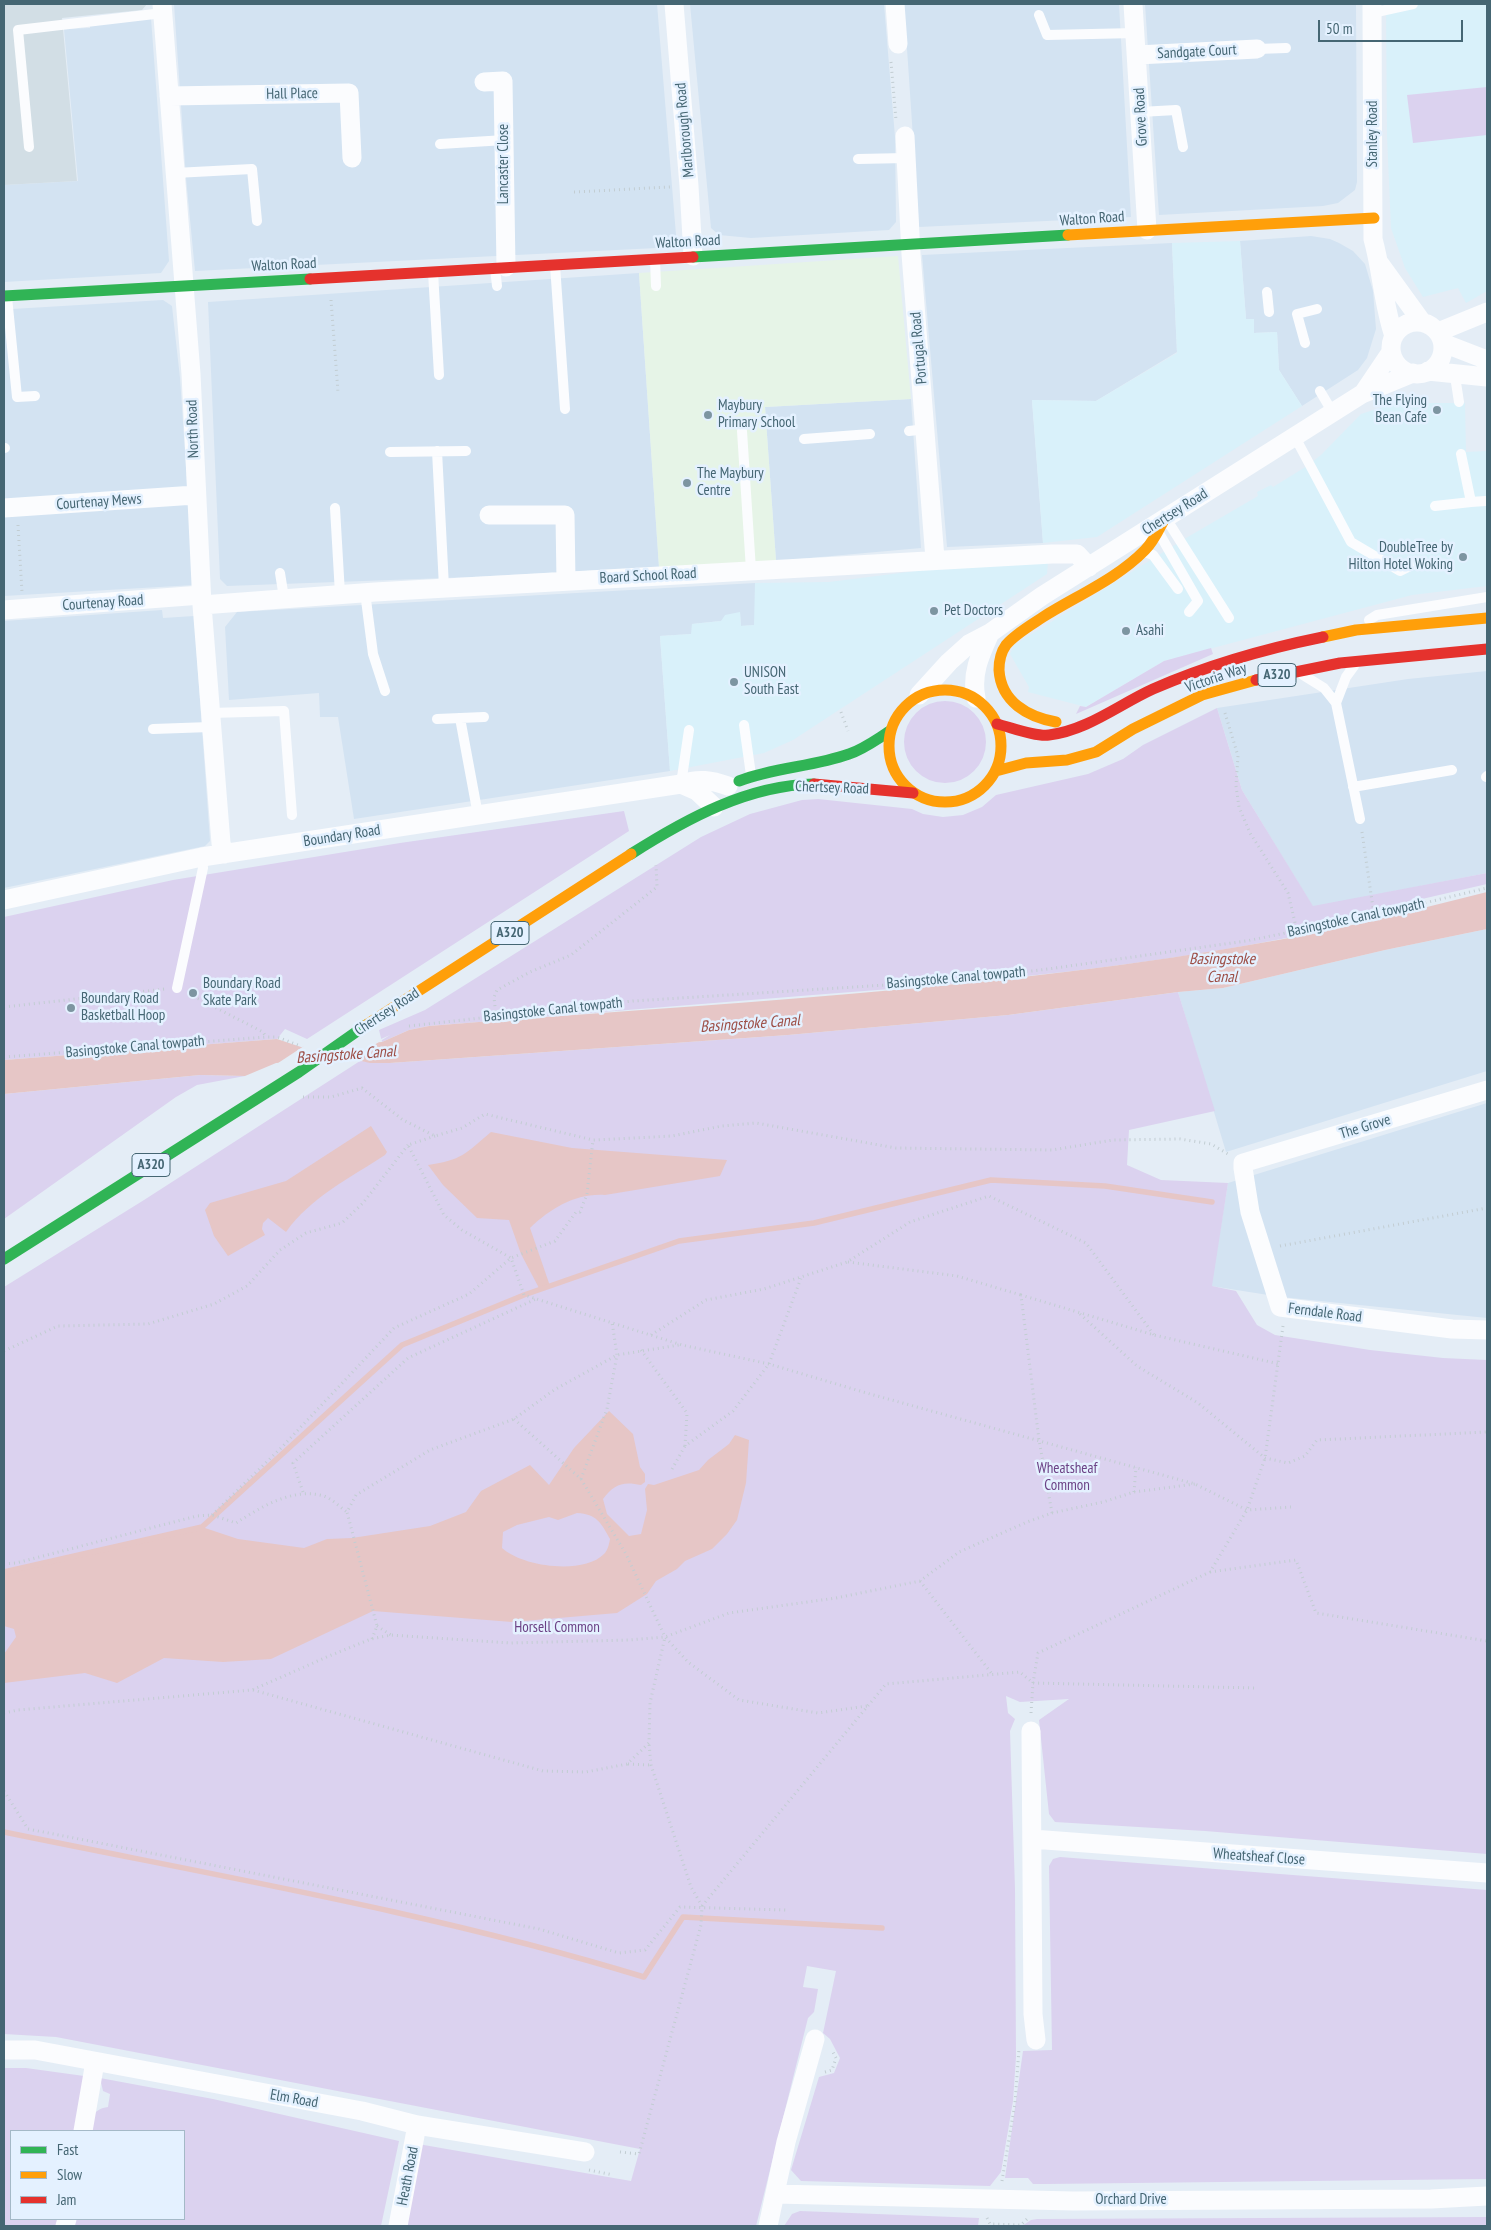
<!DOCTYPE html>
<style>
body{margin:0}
#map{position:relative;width:1491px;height:2230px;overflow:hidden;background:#e4edf6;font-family:"PT Sans Narrow",sans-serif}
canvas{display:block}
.frame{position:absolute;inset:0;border:5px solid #456673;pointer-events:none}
.legend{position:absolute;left:10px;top:2130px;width:175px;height:90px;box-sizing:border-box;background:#e4f1ff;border:1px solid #a4b9c7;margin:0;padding:6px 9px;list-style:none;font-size:15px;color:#456673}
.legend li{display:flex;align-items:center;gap:10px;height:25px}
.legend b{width:25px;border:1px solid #a4b9c7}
.scale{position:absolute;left:1318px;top:20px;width:145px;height:22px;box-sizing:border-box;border:2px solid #456673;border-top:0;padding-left:6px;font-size:15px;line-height:18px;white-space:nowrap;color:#456673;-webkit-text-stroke:4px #e4f1ff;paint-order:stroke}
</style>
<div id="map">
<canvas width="1491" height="2230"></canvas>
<div class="frame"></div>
<ul class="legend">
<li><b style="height:6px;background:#30b455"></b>Fast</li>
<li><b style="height:6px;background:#ff9f0a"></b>Slow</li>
<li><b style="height:6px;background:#e5322d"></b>Jam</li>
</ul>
<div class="scale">50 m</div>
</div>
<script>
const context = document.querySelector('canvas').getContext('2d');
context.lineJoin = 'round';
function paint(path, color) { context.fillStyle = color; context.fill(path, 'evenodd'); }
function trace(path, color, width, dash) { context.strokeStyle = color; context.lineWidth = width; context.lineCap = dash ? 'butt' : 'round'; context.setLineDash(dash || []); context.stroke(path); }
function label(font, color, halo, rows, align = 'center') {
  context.font = font + ' "PT Sans Narrow",sans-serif'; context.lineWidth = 5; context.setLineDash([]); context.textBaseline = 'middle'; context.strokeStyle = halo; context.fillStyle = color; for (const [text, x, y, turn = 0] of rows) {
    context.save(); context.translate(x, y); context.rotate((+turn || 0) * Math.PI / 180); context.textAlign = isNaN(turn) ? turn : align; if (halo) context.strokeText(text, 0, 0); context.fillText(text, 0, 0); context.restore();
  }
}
const residential = new Path2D(`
 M174,4H657L677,247L195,271L186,178Z
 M690,4H884L895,137L896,222L889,230L751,238L719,235L711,228Z
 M904,4H1119L1131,217L919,227Z
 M1145,4H1356L1357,182L1355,190L1338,203L1323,206L1159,215Z
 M151,18L169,261L161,273L4,282V185L78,181L64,29L90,28V23Z
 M1311,236L1330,239L1339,243L1353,251L1365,264L1373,291L1376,329L1367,358L1358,370L1302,406L1279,370L1277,332L1254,333L1246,319L1240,241Z
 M1172,243L1177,352L1096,401L1032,400L1043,543L947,547L922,255Z
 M639,273L659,567L472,577L227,586L220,579L208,302Z
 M163,300L172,306L180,378L194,585L4,596V313L12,309Z
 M911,399L921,548L776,561L765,407Z
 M755,583V625L741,626L740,613L721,621L692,624V634L660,636L670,771L354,819L338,717H320L319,693L229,700L225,627L237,612Z
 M162,610L163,618L194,616L210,841L205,846L4,888V621Z
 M1487,671V873L1313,907L1242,790L1217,708L1408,679Z
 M1487,929V1071L1226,1152L1178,992L1223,988L1385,950Z
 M1487,1103V1318L1281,1297L1211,1286L1228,1183Z`);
const commercial = new Path2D(`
 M1386,4H1487V291L1466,303L1458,288L1423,297L1405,268L1391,228L1387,136Z
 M1240,241L1246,319H1254V333L1277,332L1279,370L1302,406L1097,537L1043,543L1032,400L1096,401L1177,353L1172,243Z
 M1409,403H1465L1466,452L1487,451V586L1412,595L1164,661L1086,707L1028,692L1029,687L1010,654L1014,645L1186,538L1258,496L1257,492L1271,485L1273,487L1307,466L1321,455L1361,414L1385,406Z
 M1048,562L1047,574L793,740L764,753L670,771L660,636L691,634L692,624L721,621L725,615L740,612L741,626L754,625L755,583L829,582L924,570Z`);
const industrial = new Path2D(`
 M4,4H147L142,10L62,18L77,181L4,185Z`);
const education = new Path2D(`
 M898,256L911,399L765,407L776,561L659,567L639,273Z`);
const green = new Path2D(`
 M1487,87V135L1413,143L1407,95Z
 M1211,648L1213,654L1076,714L1080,706L1086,707L1164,661Z
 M904 742a41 41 0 1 1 82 0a41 41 0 1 1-82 0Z
 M1217,708L1242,790L1313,906L1487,873V884L1322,922L1326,930C1158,966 985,982 813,995C685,1005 557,1016 429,1026L409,1030L382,1042L379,1030L425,1010L701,837L750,814L802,800L818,799L912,809L923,814L943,817L963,815L982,807L996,795L1088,774L1123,759L1143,745Z
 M624,811L629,831L307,1039L285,1029L277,1039L4,1060V917L173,880L400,843Z
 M1178,992L1215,1111L1129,1130L1127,1165L1161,1180L1228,1183L1212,1286L1236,1291L1257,1325L1275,1335L1370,1350L1443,1358L1487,1360V1854L1205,1831L1055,1822L1049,1814L1039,1720L1069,1699L1020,1702L1006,1696L1008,1713L1015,1719L1010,1731L1015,1889L1016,2057L1013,2101L1001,2172L990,2186L801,2181L791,2170L819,2077L834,2073L840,2058L830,2039L823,2033L836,1971L807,1966L803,1987L818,1989L814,2012L808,2018L756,2226H402L418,2144L631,2181L640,2149L56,2037L4,2034V1287L144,1200L360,1061L390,1063L788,1035L1008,1015Z
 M200,1075L245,1076L197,1085L176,1097L4,1219V1094Z
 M1060,1857L1487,1890V2179L1045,2184H1033L1028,2178H1005L1023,2051L1052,2050L1049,1866L1053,1859Z
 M4,2068H26L84,2076L74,2131H11V2219H58L56,2226H4Z
 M100,2078L213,2099L399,2141L381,2226H71L72,2219H184V2131H89C92,2117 93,2109 108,2107L110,2094L103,2091Z
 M800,2211L979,2218L978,2226H784L792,2214Z
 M1487,2217V2226H1022L1031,2220L1037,2219Z`);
const water = new Path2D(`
 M1487,892V929L1385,950L1223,988L1178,992L1008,1015L788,1035L390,1063H370L348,1058L276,1063L245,1076L200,1075L4,1094V1060L277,1039L301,1047L382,1042L409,1030L429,1026C712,1003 998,991 1278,940C1348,928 1418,909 1487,892Z
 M371,1126L387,1152L385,1155C350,1178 311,1197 286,1232L268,1218L263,1223L262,1229L265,1235L228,1256L214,1236L205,1210L210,1203L286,1181Z
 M491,1132L572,1148L727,1160L720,1176L605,1195C576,1193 551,1208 530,1228L550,1286L540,1290L521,1254L509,1220L477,1218L443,1185L428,1165C462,1160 465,1154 491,1132Z
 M609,1411L633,1434L640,1467L645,1474V1482L641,1485C623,1481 614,1484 603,1499L607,1514L629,1536L641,1534L647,1510L645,1489L648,1484L654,1485L699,1470L708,1460L729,1444L735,1435L749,1440L746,1483L737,1520L727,1534L712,1549L685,1561L677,1569L656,1581L647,1594L617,1613L512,1622L373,1611L271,1659L223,1662L164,1658L117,1683L85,1673L4,1683V1654L16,1637L14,1629L4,1626V1572L202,1527L238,1539L304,1548L327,1539L352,1538L430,1526L466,1512L481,1491L530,1465L549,1485L574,1448ZM577,1513C597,1514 601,1523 610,1539C609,1544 608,1550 604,1554C583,1575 523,1567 502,1548L503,1532L517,1525L549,1517L558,1520Z`);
const pier = new Path2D(`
 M390,1035L349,1061L276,1066L269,1069L307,1044L381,1039Z`);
const stream = new Path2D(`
 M4,1572L202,1527L402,1345L524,1295L679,1241L814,1223L991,1180L1105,1186L1212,1202
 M4,1832C218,1876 435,1913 644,1977L683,1917L882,1928`);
const path = new Path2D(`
 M891,62L896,120
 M574,192L670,187
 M331,300L338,392
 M18,525L22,592
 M841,712L848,731
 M1225,713L1238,756L1236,786L1239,807L1250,833L1288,893L1297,931
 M1362,832L1374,915
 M189,994L263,1032L266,1037
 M4,1007L165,989
 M496,1016L494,997L497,990L530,972L571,955L657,887L656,865
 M409,1026L633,1001L949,981L1048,969L1246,941L1374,915L1487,888
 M4,1057L266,1037H277L298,1045
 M303,1097H331L362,1088L403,1120L435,1136L462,1128L485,1114L593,1140L672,1136L722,1126L756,1123L896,1148L1052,1150L1113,1140L1180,1139L1211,1144L1228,1154
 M435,1136L408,1145L444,1215L462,1230L511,1258L524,1295L682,1345L769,1364L870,1394L1195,1484L1247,1510L1291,1507
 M1280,1246L1487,1208
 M848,1262L957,1276L1021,1295
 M1080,1314L1137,1366L1198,1403L1265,1458L1288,1463L1305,1456L1317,1440L1487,1432
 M651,1335L706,1300L764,1289L847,1262L910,1222L989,1196L1086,1243L1154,1335
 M641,1350L687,1413L685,1446L733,1411L769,1364L801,1278
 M4,1351L58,1326L148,1324L214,1304L247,1286L280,1250L306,1233L342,1223L363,1203L408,1145
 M514,1419L581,1479L626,1554L665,1637L688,1662L739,1700L818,1713L867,1706
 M672,1469L685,1446
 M581,1479L607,1409L617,1355L612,1322
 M303,1492L293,1463L408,1358L536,1299
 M1134,1492L1136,1467
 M1052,1513L1039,1440L1021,1295L1154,1335L1279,1364
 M212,1515L282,1447L394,1328L469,1294L511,1258L555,1241L576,1212H580L587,1194L593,1140
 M4,1564L16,1563L197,1516L212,1515L236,1523C261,1507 293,1487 324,1496C332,1499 340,1507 347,1512
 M1210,1572L1296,1560L1316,1613L1487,1641
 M920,1581L992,1674
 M377,1626L391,1635
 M372,1639L377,1626L347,1512L356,1495L430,1450L514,1419L554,1390L617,1355L679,1345
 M253,1690L543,1771L586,1772L627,1764L649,1743L650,1703L665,1637
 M4,1713L18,1710L252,1690L329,1656L371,1639L391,1635L510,1643L629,1640L665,1637L729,1613L836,1598L920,1581L959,1552L1027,1522L1052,1513L1103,1502L1134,1492L1195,1484
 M1031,1713L1033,1683L1038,1653L1210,1572L1247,1510L1265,1458L1283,1326
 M628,1764L651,1765
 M4,1791L28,1829L539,1929L619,1953L645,1950L680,1907L786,1910
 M702,1906L886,1684L1020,1672L1033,1683L1257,1688
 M825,2072L832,2070L836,2058L832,2050
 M620,2152L639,2154L701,1925L702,1906L691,1887L651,1765L649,1743
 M589,2170L613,2175
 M1002,2181L1015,2103L1019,2049
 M987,2218L990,2224L1021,2225L1028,2218`);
const lane = new Path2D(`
 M1372,13L1413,4
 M1039,15L1047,35L1136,33
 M1257,49L1286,48
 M1140,112L1176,110L1183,147
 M440,144L505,140
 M29,147L18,30L163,13
 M858,159L906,158
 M175,173L252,169L257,221
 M655,259L656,286
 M555,265L565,409
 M495,268L497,286
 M433,272L439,375
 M1267,292L1269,312
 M7,297L17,397L35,396
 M1305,343L1297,314L1317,309
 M1455,376L1459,402
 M1320,391L1333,413
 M742,431L751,570
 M909,431L926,429
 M1295,437L1351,542L1400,571L1418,562
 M804,439L870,434
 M4,448H5
 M437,451L444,587
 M390,452L466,451
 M1461,454L1471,502L1485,501
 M1435,506L1471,502
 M335,508L340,594
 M1167,520L1229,618
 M1159,533L1198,601L1189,612
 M1145,552L1153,555L1178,589
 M280,573L284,598
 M365,592L373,654L385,691
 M1369,620L1377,615L1487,597
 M1303,675L1324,688L1336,703L1360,819
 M1336,703L1346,677L1354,666
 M210,713L284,711L292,815
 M460,718L478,815
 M437,719L484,717
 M744,725L751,775
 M153,729L210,727
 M1486,777L1487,776
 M681,784L689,730
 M1353,787L1452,770
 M177,988L203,868L202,857`);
const street = new Path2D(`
 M162,4L191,374L202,605L221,843L224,854
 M674,4L689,186L693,256
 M895,4L898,44
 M1133,4L1147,230
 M1372,4L1373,239C1382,271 1383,304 1394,336
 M1137,55L1257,49
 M484,82L503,81L506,267
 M169,96L349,93L352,158
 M905,136L911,254L935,559
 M1380,264L1422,322
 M1391 348a26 26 0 1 1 52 0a26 26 0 1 1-52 0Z
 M1438,332L1487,312
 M1443,343L1487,360
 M1428,371L1487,377
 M1364,392L1391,352
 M4,508L195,495
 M489,515H565L566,581
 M202,605L375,592L1052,554H1077L1089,567
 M4,610L201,595
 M919,695L949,662L969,644L990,633L1042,596L1362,394L1413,373
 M976,698C971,674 980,655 990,633
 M681,784L697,791L714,807
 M4,900L202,857L681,784C699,778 711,780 728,786
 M1487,1090L1243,1163V1168L1250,1212L1280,1307L1452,1329L1487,1330
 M1031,1731L1033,2014L1036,2040
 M1032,1839L1487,1873
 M4,2050H35L362,2111L417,2125L585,2152
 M83,2131L95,2062
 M775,2194L1073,2201L1431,2199L1487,2196
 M65,2226L67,2219
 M398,2226L417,2125
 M768,2226L786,2142L815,2039`);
const fast = new Path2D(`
 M693,257L1068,235
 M4,296L310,279
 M739,781C775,767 813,767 849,754C864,749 877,739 890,731
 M631,854C686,819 748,785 814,784
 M4,1259L299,1072L366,1025`);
const slow = new Path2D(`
 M1068,235L1374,218
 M1323,637L1356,630L1487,618
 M889 746a56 56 0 1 1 112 0a56 56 0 1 1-112 0Z
 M1056,722C1028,717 1001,702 999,670C999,662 1001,652 1006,645C1015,634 1031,625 1043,617C1076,596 1117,579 1145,550C1154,541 1159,529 1165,518
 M996,771L1026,763L1067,760L1096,752L1133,729L1202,695L1256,680
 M366,1025L631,854`);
const jam = new Path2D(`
 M310,279L693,257
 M1256,680L1340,663L1487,649
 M997,724C1010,727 1036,737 1049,735C1088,730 1118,705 1153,689C1208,665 1264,649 1323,637
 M814,784L913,793`);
const markers = [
 [1437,410,5,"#7d95a1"],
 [708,415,5,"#7d95a1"],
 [687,483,5,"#7d95a1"],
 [1463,557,5,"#7d95a1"],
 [934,611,5,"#7d95a1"],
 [1126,631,5,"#7d95a1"],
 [734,682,5,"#7d95a1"],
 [193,993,5,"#7d95a1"],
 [71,1008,5,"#7d95a1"]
];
const shields = [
 [1277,675,38],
 [510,933,38],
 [151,1165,38]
];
const shieldNames = [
 ["A320",1277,675],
 ["A320",510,933],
 ["A320",151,1165]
];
const streetNames = [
 ["Sandgate Court",1197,52,-3],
 ["Hall Place",292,94,-1],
 ["Grove Road",1141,117,-93],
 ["Marlborough Road",685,130,-95],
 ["Stanley Road",1373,134,-90],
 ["Lancaster Close",504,164,-90],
 ["Walton Road",1092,219,-4],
 ["Walton Road",688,242,-3],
 ["Walton Road",284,265,-3],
 ["Portugal Road",919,348,-95],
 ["North Road",193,429,-92],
 ["Courtenay Mews",99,502,-4],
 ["Chertsey Road",1175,512,-32],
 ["Board School Road",648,576,-3],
 ["Courtenay Road",103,603,-4],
 ["Victoria Way",1216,678,-19],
 ["Chertsey Road",832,788,2],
 ["Boundary Road",342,836,-9],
 ["Basingstoke Canal towpath",1356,918,-12],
 ["Basingstoke Canal towpath",956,978,-5],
 ["Basingstoke Canal towpath",553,1010,-6],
 ["Chertsey Road",387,1012,-33],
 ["Basingstoke Canal towpath",135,1047,-5],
 ["The Grove",1365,1127,-17],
 ["Ferndale Road",1325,1313,7],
 ["Wheatsheaf Close",1259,1857,4],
 ["Elm Road",294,2099,10],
 ["Heath Road",408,2176,-79],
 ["Orchard Drive",1131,2200]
];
const poiNames = [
 ["The Flying",1427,401,"right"],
 ["Bean Cafe",1427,418,"right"],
 ["Maybury",718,406],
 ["Primary School",718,423],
 ["The Maybury",697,474],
 ["Centre",697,491],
 ["DoubleTree by",1453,548,"right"],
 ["Hilton Hotel Woking",1453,565,"right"],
 ["Pet Doctors",944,611],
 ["Asahi",1136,631],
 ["UNISON",744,673],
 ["South East",744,690],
 ["Boundary Road",203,984],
 ["Skate Park",203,1001],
 ["Boundary Road",81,999],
 ["Basketball Hoop",81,1016]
];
const parkNames = [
 ["Wheatsheaf",1067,1469],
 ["Common",1067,1486],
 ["Horsell Common",557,1628]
];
const waterNames = [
 ["Basingstoke",1222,959],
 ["Canal",1222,977],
 ["Basingstoke Canal",750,1024,-4],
 ["Basingstoke Canal",346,1055,-4]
];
paint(residential, '#d3e3f2');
paint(commercial, '#d9f1fa');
paint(industrial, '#d2dee5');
paint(education, '#e6f4e7');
paint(green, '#dbd2ef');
paint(water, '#e6c6c6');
paint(pier, '#e4edf6');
trace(stream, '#e6c6c6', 5.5);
trace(path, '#c2cdd2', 3, [1, 4]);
trace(lane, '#fbfcfe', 10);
trace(street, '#fbfcfe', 19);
trace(fast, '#30b455', 11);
trace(slow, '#ff9f0a', 11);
trace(jam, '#e5322d', 11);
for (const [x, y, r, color] of markers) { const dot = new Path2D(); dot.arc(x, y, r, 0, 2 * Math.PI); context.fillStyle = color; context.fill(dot); trace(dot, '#e4f1ff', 2); }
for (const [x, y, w] of shields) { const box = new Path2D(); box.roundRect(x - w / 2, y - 11.5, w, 23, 4); context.fillStyle = '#e4f1ff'; context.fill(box); trace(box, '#456673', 1); }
label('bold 14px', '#456673', null, shieldNames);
label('15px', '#456673', '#e4f1ff', streetNames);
label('15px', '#456673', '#e4f1ff', poiNames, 'left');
label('15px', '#6c4286', '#e4f1ff', parkNames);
label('italic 16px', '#9d4e46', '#e4f1ff', waterNames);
</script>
